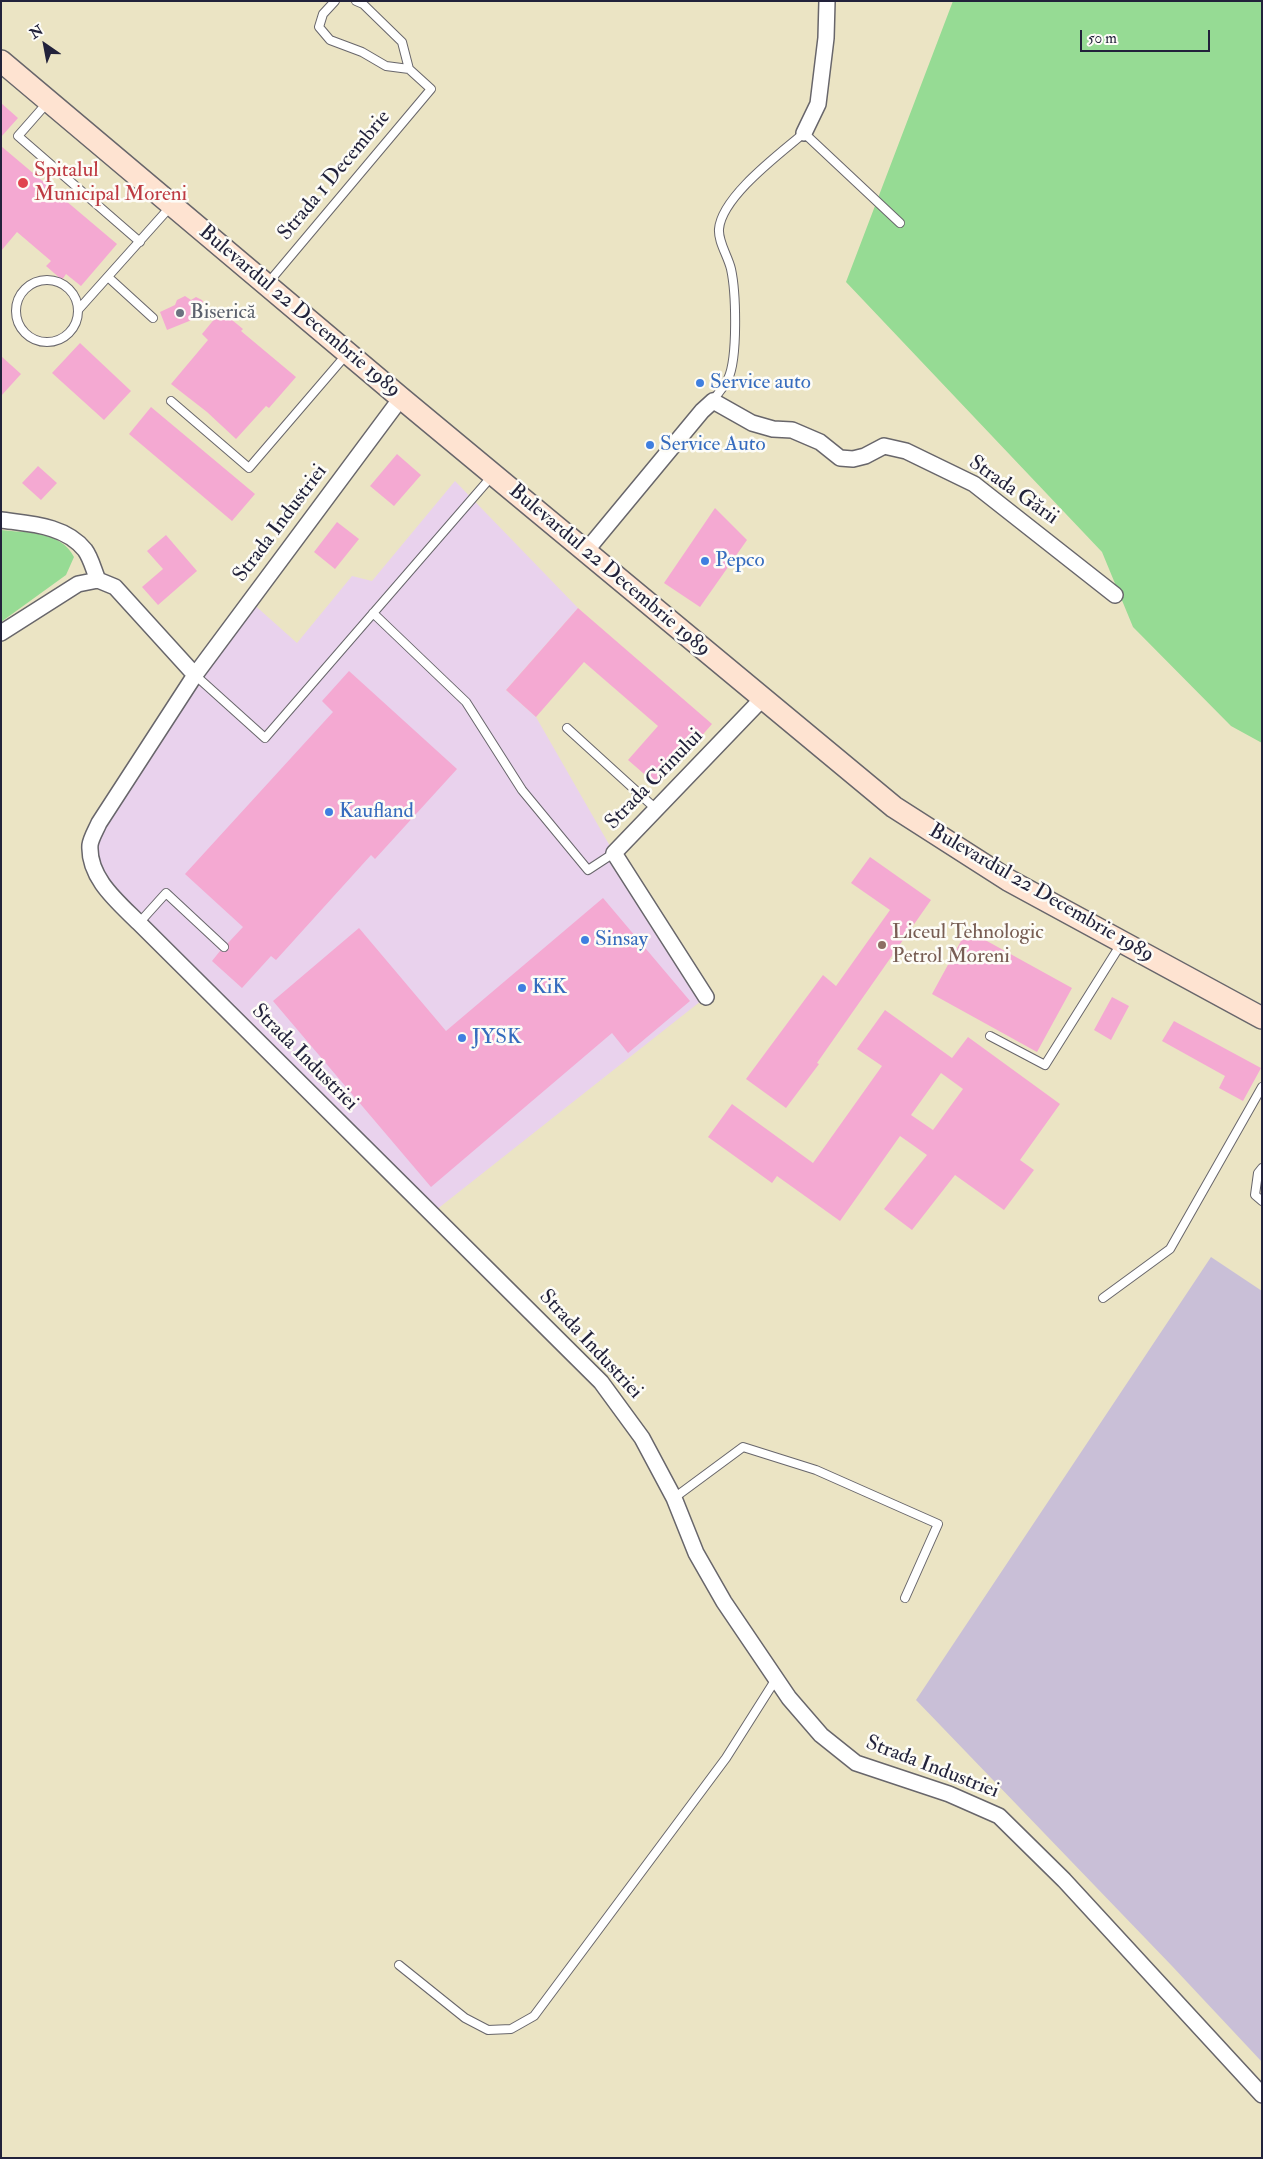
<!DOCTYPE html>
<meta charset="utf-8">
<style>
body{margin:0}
#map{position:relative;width:1263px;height:2159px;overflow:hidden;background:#ebe4c4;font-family:"IM FELL Double Pica",serif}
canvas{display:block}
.frame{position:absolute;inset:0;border:2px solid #22223b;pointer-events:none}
.north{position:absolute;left:20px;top:20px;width:50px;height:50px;-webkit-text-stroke:4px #fdfcf7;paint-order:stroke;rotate:327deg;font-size:14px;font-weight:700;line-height:20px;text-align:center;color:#22223b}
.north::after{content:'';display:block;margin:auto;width:18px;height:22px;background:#22223b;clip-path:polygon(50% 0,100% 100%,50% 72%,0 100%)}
.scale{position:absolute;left:1080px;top:30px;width:130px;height:22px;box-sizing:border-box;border:2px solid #22223b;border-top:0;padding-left:6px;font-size:15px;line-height:18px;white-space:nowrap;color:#22223b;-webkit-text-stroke:4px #fdfcf7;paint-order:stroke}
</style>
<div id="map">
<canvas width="1263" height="2159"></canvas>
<div class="frame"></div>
<div class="north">N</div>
<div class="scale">50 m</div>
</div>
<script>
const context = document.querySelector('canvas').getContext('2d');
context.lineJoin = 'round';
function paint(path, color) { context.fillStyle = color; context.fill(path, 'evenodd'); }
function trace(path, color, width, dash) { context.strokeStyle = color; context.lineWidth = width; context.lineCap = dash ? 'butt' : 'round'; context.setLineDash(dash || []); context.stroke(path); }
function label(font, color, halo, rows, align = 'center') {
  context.font = font + ' "IM FELL Double Pica",serif'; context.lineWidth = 5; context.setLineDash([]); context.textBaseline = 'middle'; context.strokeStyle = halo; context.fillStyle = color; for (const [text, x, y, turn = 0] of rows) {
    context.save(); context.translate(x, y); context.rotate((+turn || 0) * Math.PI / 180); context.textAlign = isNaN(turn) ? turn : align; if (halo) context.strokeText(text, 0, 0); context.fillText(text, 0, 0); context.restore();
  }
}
const built = new Path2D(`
 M455,481L578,608L506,690L536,717L614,853L706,997L431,1214L139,923L91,860L99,823L250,601L297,643L352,576L372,581Z`);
const industrial = new Path2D(`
 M1211,1257L1262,1291V2062L1172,1966L916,1700Z`);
const green = new Path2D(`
 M953,1H1262V743L1231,726L1133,627L1102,552L846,282Z
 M1,530C27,533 61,531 74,557L66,575L1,622Z`);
const building = new Path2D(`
 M1,103L18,118L1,137Z
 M1,146L117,244L81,286L66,274L62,280L46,266L51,261L17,232L1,251Z
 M185,296L191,300L196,297L202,300L209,313L167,330L160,312L175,305L177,300Z
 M221,311L243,329L241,331L296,377L269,408L266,406L236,439L207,412L171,384L208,340L202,334Z
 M80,343L131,391L104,420L52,373Z
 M1,356L21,374L1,396Z
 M151,407L255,494L232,521L129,434Z
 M397,454L421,475L394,506L370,486Z
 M38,466L57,483L41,500L22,483Z
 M715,508L747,540L700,607L664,583Z
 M337,522L359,539L335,569L314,552Z
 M166,535L197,571L158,605L142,587L163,569L147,551Z
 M578,608L712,724L658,786L628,760L658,726L584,662L536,717L506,690Z
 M349,671L457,769L375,859L371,855L276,960L271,956L242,988L212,961L220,951L225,952L228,950V943L243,927L185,874L333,712L322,701Z
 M870,857L931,900L817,1063L819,1064L786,1108L746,1079L823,975L836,986L890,910L851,883Z
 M603,898L690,1001L628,1053L612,1033L431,1187L273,1001L359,928L446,1031Z
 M967,930L1072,988L1037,1052L932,994Z
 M1112,997L1129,1006L1111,1040L1094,1030Z
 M885,1010L952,1058L968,1037L1060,1104L1020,1160L1034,1170L1004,1210L955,1175L912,1230L884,1209L927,1155L900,1136L840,1221L777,1176L772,1183L708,1137L732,1104L813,1163L882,1066L857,1049ZM941,1073L963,1089L933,1130L911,1115Z
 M1174,1021L1261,1068L1243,1101L1219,1088L1225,1076L1162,1041Z`);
const service = new Path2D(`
 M335,1L323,14L319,27L330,40L362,52L386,66L409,69
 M47,103L18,136L140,242
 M108,277L153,318
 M16 311a31 31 0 1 1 62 0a31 31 0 1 1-62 0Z
 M268,283L431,89L409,69L402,42L363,4L356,1
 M78,310L171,206
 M171,401L249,468L346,355
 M713,401C717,394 724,387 728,379C738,358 736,292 731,269C728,256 718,242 719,229C722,196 781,153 804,133L900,223
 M373,613L466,702L522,790L588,870L614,853
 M195,675L265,738L492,476
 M567,728L656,809
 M139,923L166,893L224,947
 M990,1036L1045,1065L1121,944
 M1262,1168L1258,1173L1255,1195L1262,1201
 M1103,1298L1170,1249L1262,1087
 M674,1498L743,1447L816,1470L938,1524L905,1598
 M399,1965L465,2018L488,2030L511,2029L534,2016L726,1758L776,1679`);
const minor = new Path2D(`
 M804,133L818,104L826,38L827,1
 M401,398L195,675L99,823C96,830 91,838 90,845C88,878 118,902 139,923L601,1382L642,1438L674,1498L696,1553L724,1602L789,1698L821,1735L856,1763L949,1794L999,1816L1064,1880L1262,2095
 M1,520C30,524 65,525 85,550C91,558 94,571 98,580
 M586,551L702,411L713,401L752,423L773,429L792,430L820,442L840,458L853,459L865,456L884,446L906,451L974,484L1115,595
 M1,633L78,584L98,580L115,587L195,675
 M706,997L614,853L762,699`);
const secondary = new Path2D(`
 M1,61L401,398L894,807L1008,880L1262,1018`);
const markers = [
 [23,183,6,"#e0444e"],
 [180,313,5,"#6b7280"],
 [700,383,5,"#3f7fe0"],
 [650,445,5,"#3f7fe0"],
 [705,561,5,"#3f7fe0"],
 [329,812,5,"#3f7fe0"],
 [585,940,5,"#3f7fe0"],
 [882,945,5,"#8d6e63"],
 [522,988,5,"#3f7fe0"],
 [462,1038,5,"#3f7fe0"]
];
const healthNames = [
 ["Spitalul",34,171],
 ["Municipal Moreni",34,195]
];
const streetNames = [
 ["Strada 1 Decembrie",335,176,-50],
 ["Bulevardul 22 Decembrie 1989",299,312,40],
 ["Strada Gării",1013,491,35],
 ["Strada Industriei",281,524,-53],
 ["Bulevardul 22 Decembrie 1989",609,571,40],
 ["Strada Crinului",655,780,-46],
 ["Bulevardul 22 Decembrie 1989",1041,894,30],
 ["Strada Industriei",304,1058,45],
 ["Strada Industriei",590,1345,47],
 ["Strada Industriei",932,1768,21]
];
const worshipNames = [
 ["Biserică",190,313]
];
const shopNames = [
 ["Service auto",710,383],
 ["Service Auto",660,445],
 ["Pepco",715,561],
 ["Kaufland",339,812],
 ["Sinsay",595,940],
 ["KiK",532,988],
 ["JYSK",472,1038]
];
const educationNames = [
 ["Liceul Tehnologic",892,933],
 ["Petrol Moreni",892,957]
];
paint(built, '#e9d2ed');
paint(industrial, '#c9bfd7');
paint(green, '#96db94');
paint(building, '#f4a9d2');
trace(service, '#68666b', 10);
trace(minor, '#68666b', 18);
trace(secondary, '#68666b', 24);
trace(service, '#fff', 8);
trace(minor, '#fff', 15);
trace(secondary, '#fee3d1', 21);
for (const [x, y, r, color] of markers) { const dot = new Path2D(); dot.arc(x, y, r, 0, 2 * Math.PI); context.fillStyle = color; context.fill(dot); trace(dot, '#fdfcf7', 2); }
label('21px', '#be3a42', '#fdfcf7', healthNames, 'left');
label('21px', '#22223b', '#fdfcf7', streetNames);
label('21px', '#5b616d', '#fdfcf7', worshipNames, 'left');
label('21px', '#366cbe', '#fdfcf7', shopNames, 'left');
label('21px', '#785e54', '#fdfcf7', educationNames, 'left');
</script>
